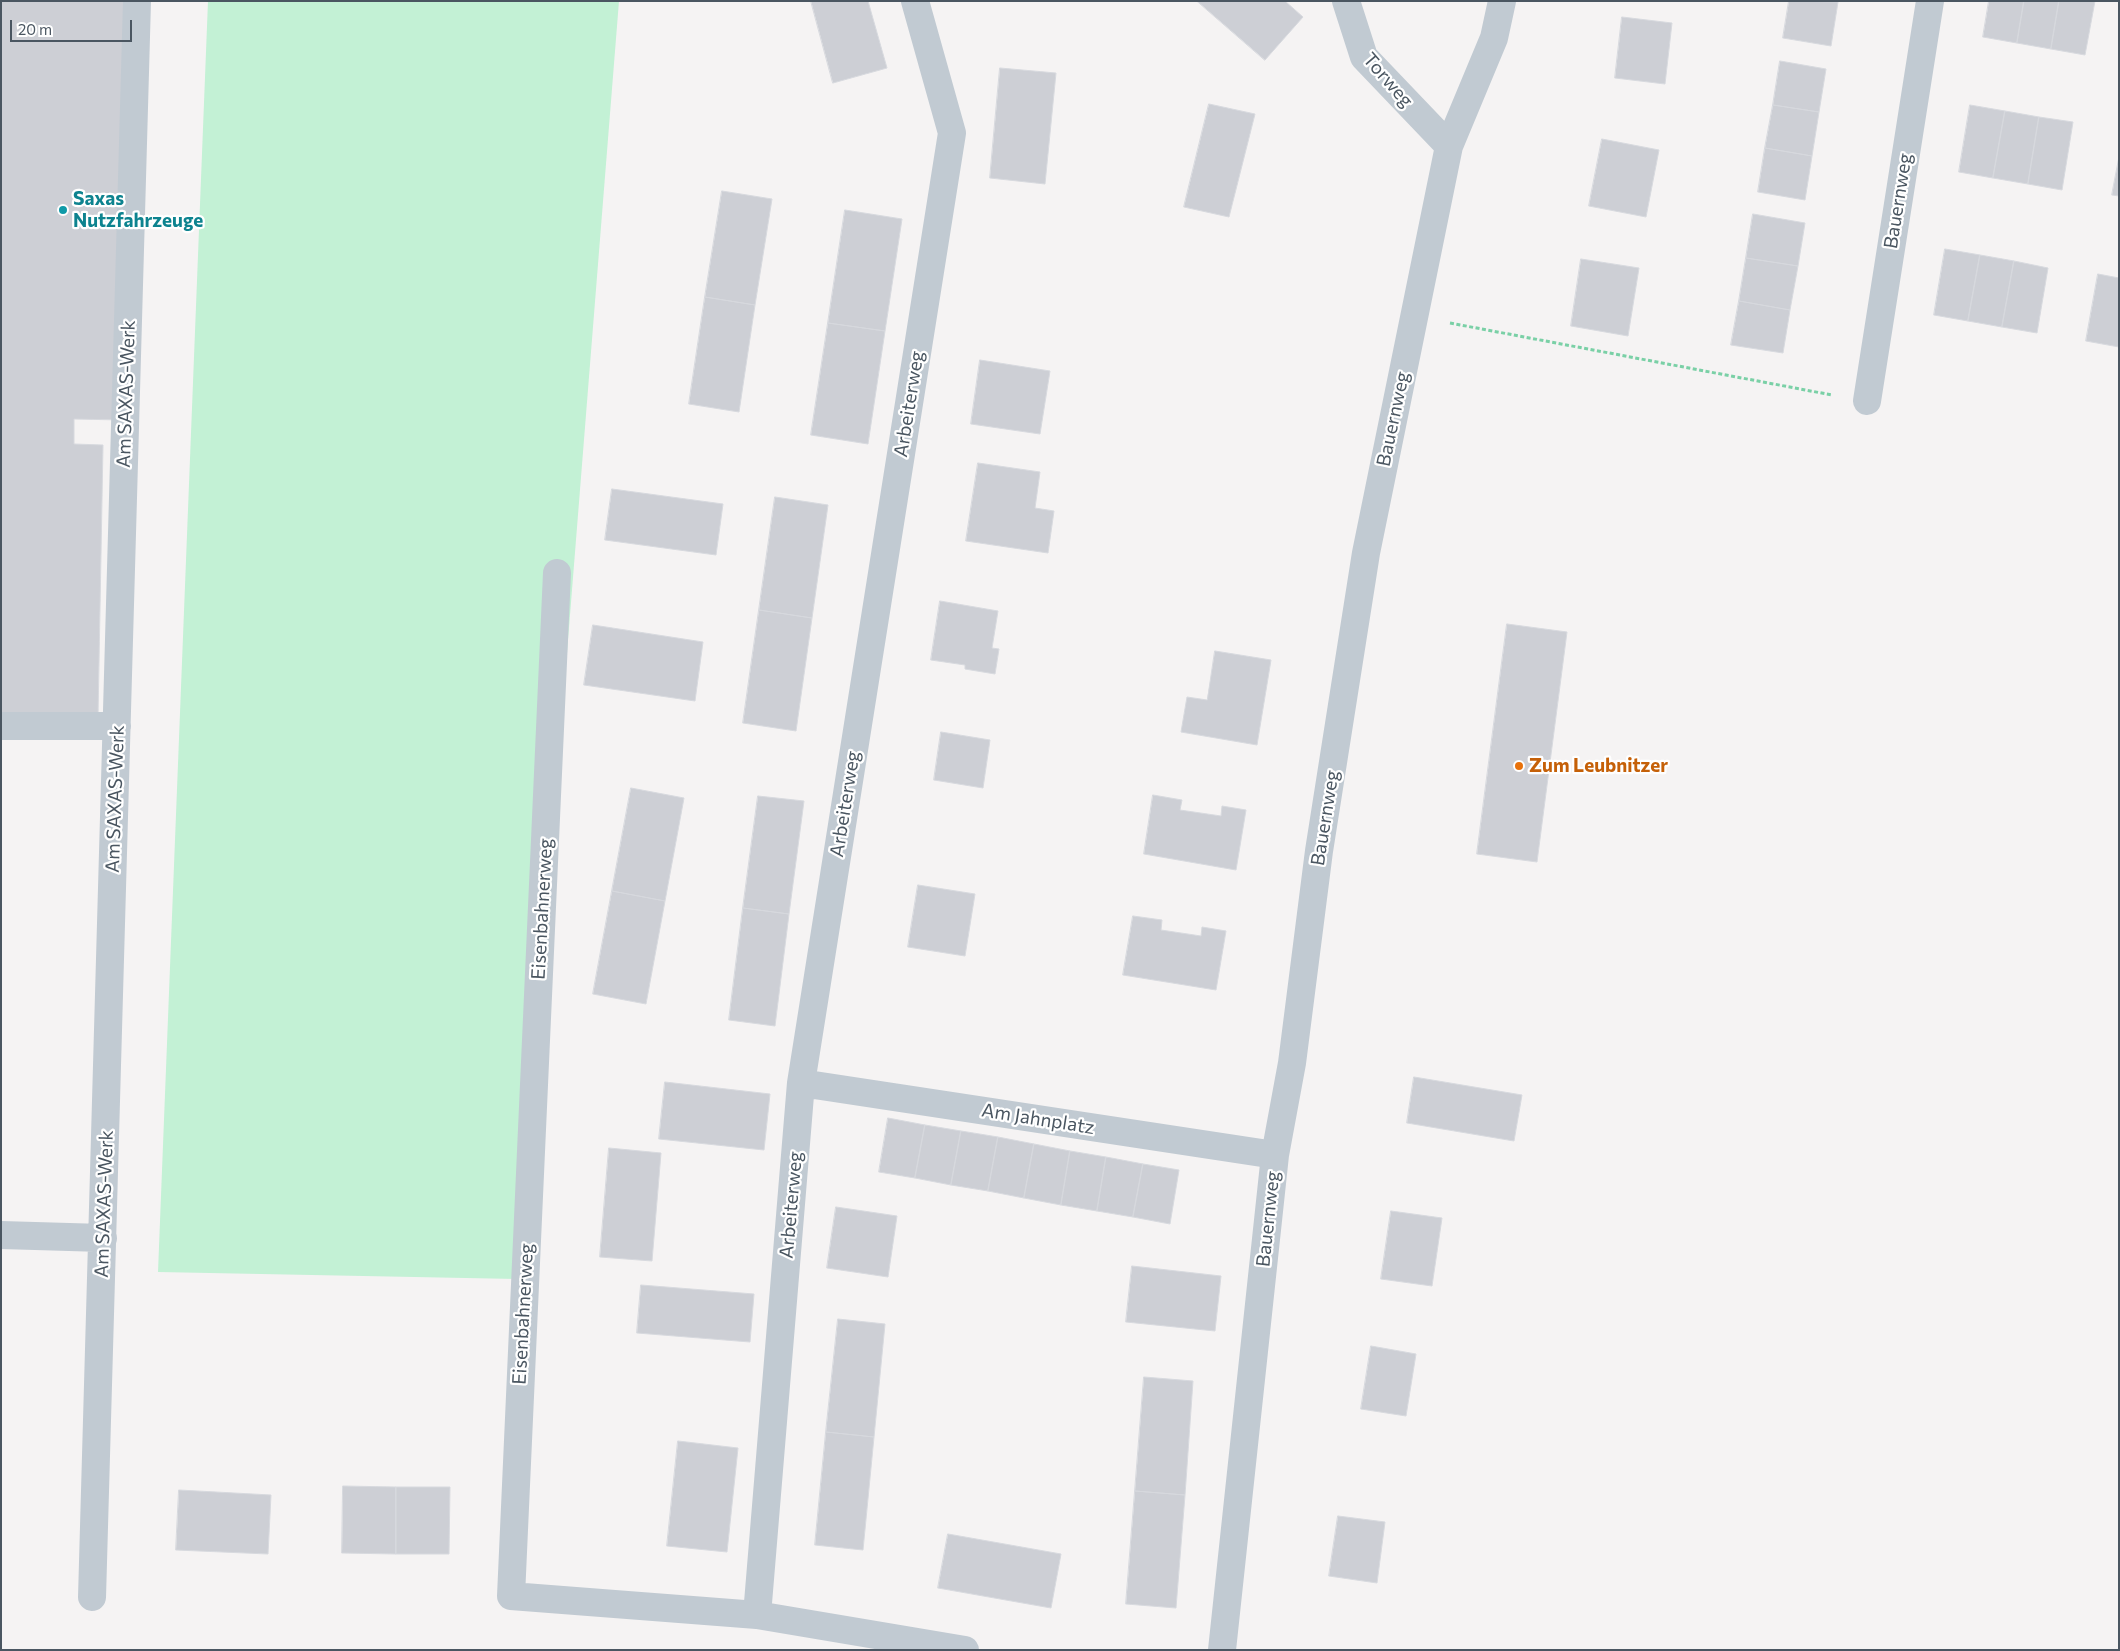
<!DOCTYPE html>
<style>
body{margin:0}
#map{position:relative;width:2120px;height:1651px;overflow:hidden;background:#f5f3f3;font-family:Commissioner,sans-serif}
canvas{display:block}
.frame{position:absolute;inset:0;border:2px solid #4a5661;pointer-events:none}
.scale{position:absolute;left:10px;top:20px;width:122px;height:22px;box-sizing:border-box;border:2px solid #4a5661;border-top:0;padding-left:6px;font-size:15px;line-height:18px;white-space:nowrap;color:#4a5661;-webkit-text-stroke:4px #fff;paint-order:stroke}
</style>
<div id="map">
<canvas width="2120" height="1651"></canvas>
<div class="frame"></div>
<div class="scale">20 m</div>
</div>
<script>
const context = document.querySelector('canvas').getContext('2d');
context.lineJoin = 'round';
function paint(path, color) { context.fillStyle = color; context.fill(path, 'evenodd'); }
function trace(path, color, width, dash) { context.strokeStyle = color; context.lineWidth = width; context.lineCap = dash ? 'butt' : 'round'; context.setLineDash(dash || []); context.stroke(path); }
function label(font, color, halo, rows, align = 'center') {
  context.font = font + ' Commissioner,sans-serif'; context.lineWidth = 4.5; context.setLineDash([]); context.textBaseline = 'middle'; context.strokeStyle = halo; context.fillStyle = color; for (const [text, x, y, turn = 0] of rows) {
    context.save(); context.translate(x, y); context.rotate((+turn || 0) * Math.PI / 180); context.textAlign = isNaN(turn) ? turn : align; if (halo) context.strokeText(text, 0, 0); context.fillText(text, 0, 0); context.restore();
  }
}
const green = new Path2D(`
 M208,1H619L517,1279L158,1272Z`);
const building = new Path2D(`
 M1,1H129L121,420L74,419V444L103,445L98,717L1,715Z
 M811,1H868L887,68L833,83Z
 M1197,1H1285L1303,17L1265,60Z
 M1789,1L1838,2L1831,46L1783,38Z
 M1989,1H2024L2017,43L1983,37Z
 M2024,1H2059L2051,49L2017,43Z
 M2059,1H2095L2085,55L2051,49Z
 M1622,17L1672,23L1665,84L1615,78Z
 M1780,61L1826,69L1819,112L1773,105Z
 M1000,68L1056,73L1045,184L990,178Z
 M1209,104L1255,114L1229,217L1184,207Z
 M1773,105L1819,112L1812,156L1765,148Z
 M1970,105L2005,111L1993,178L1959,172Z
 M2005,111L2039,117L2028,184L1993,178Z
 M2039,117L2073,122L2062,190L2028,184Z
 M1602,139L1659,150L1646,217L1589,206Z
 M1765,148L1812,156L1805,200L1758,192Z
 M2119,157V196L2112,195Z
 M722,191L772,199L755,305L705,297Z
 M845,210L902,219L885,331L828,323Z
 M1753,214L1805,223L1798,266L1746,258Z
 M1945,249L1980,255L1968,321L1934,315Z
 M1980,255L2014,261L2002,327L1968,321Z
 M1746,258L1798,266L1790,310L1739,301Z
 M1581,259L1639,268L1628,336L1571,326Z
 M2014,261L2048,268L2037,333L2002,327Z
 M2098,274L2119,278V347L2086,341Z
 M705,297L755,305L739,412L689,404Z
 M1739,301L1790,310L1783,353L1731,345Z
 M828,323L885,331L868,444L811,435Z
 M980,360L1050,371L1040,434L971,424Z
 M978,463L1040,472L1035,508L1054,511L1048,553L966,541Z
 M612,489L723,504L716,555L605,540Z
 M775,497L828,505L812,618L759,610Z
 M940,601L998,611L992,648L999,649L995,674L965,669V665L931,660Z
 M759,610L812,618L796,731L743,723Z
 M1507,624L1567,632L1537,862L1477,854Z
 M593,625L703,642L695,701L584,685Z
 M1215,651L1271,660L1257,745L1181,732L1187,697L1207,700Z
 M941,732L990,740L983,788L934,780Z
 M631,788L684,798L665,901L612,891Z
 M1153,795L1182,800L1180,810L1221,816L1222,806L1246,810L1236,870L1144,854Z
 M758,796L804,801L789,914L743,908Z
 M918,885L975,894L965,956L908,947Z
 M612,891L665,901L646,1004L593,994Z
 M743,908L789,914L775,1026L729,1020Z
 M1133,916L1162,920L1161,930L1201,936L1202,927L1226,931L1216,990L1123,975Z
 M1414,1077L1522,1095L1514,1141L1407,1123Z
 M665,1082L770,1094L764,1150L659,1139Z
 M888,1118L925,1125L915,1178L879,1172Z
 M925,1125L961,1131L951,1185L915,1178Z
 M961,1131L998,1137L988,1191L951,1185Z
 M998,1137L1034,1144L1024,1198L988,1191Z
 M1034,1144L1070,1151L1061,1205L1024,1198Z
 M609,1148L661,1153L652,1261L600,1257Z
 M1070,1151L1106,1157L1097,1211L1061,1205Z
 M1106,1157L1143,1164L1133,1217L1097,1211Z
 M1143,1164L1179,1170L1170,1224L1133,1217Z
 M836,1207L897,1216L888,1277L827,1268Z
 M1391,1211L1442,1218L1432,1286L1381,1279Z
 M1132,1266L1221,1276L1215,1331L1126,1322Z
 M641,1285L754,1294L750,1342L637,1333Z
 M838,1319L885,1324L874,1437L826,1432Z
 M1371,1346L1416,1354L1406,1416L1361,1409Z
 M1144,1377L1193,1381L1185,1495L1135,1491Z
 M826,1432L874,1437L863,1550L815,1545Z
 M678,1441L738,1448L727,1552L667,1546Z
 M343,1486L396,1487V1554L342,1553Z
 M396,1487H450L449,1554H396Z
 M179,1490L271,1495L268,1554L176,1550Z
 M1135,1491L1185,1495L1176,1608L1126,1604Z
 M1338,1516L1385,1522L1377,1583L1329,1576Z
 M948,1534L1061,1554L1051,1608L938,1588Z`);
const path = new Path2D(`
 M1450,323L1832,395`);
const minor = new Path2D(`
 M1346,1L1364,57L1449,146
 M1867,401L1930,1
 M557,573L511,1596L757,1615L965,1650
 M1,726H117
 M801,1083L1275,1155
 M1,1235L103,1238
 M92,1597L137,1
 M757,1615L801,1083L952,133L915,1
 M1222,1650L1275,1155L1292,1063L1319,851L1366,553L1449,146L1494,38L1502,1`);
const markers = [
 [63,210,5,"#0f9aa8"],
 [1519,766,5,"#e8710a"]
];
const streetNames = [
 ["Torweg",1388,80,49],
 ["Bauernweg",1898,201,-81],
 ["Am SAXAS-Werk",126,394,-88],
 ["Arbeiterweg",909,404,-81],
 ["Bauernweg",1393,419,-78],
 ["Am SAXAS-Werk",115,799,-88],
 ["Arbeiterweg",845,804,-81],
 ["Bauernweg",1325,818,-81],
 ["Eisenbahnerweg",542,909,-87],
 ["Am Jahnplatz",1038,1119,9],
 ["Am SAXAS-Werk",104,1204,-88],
 ["Arbeiterweg",791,1205,-85],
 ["Bauernweg",1268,1219,-84],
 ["Eisenbahnerweg",523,1314,-87]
];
const cultureNames = [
 ["Saxas",73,199],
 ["Nutzfahrzeuge",73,221]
];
const foodNames = [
 ["Zum Leubnitzer",1529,766]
];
paint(green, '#c3f1d5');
paint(building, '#cdcfd5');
trace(building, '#d7d9de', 1);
trace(path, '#7ad0a6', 3, [4, 2.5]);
trace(minor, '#c1cad2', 28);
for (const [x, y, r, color] of markers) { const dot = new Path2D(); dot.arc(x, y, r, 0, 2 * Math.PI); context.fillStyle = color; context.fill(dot); trace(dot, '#fff', 2); }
label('19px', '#4a5661', '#fff', streetNames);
label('bold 19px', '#0d838f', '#fff', cultureNames, 'left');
label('bold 19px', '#c56008', '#fff', foodNames, 'left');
</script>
